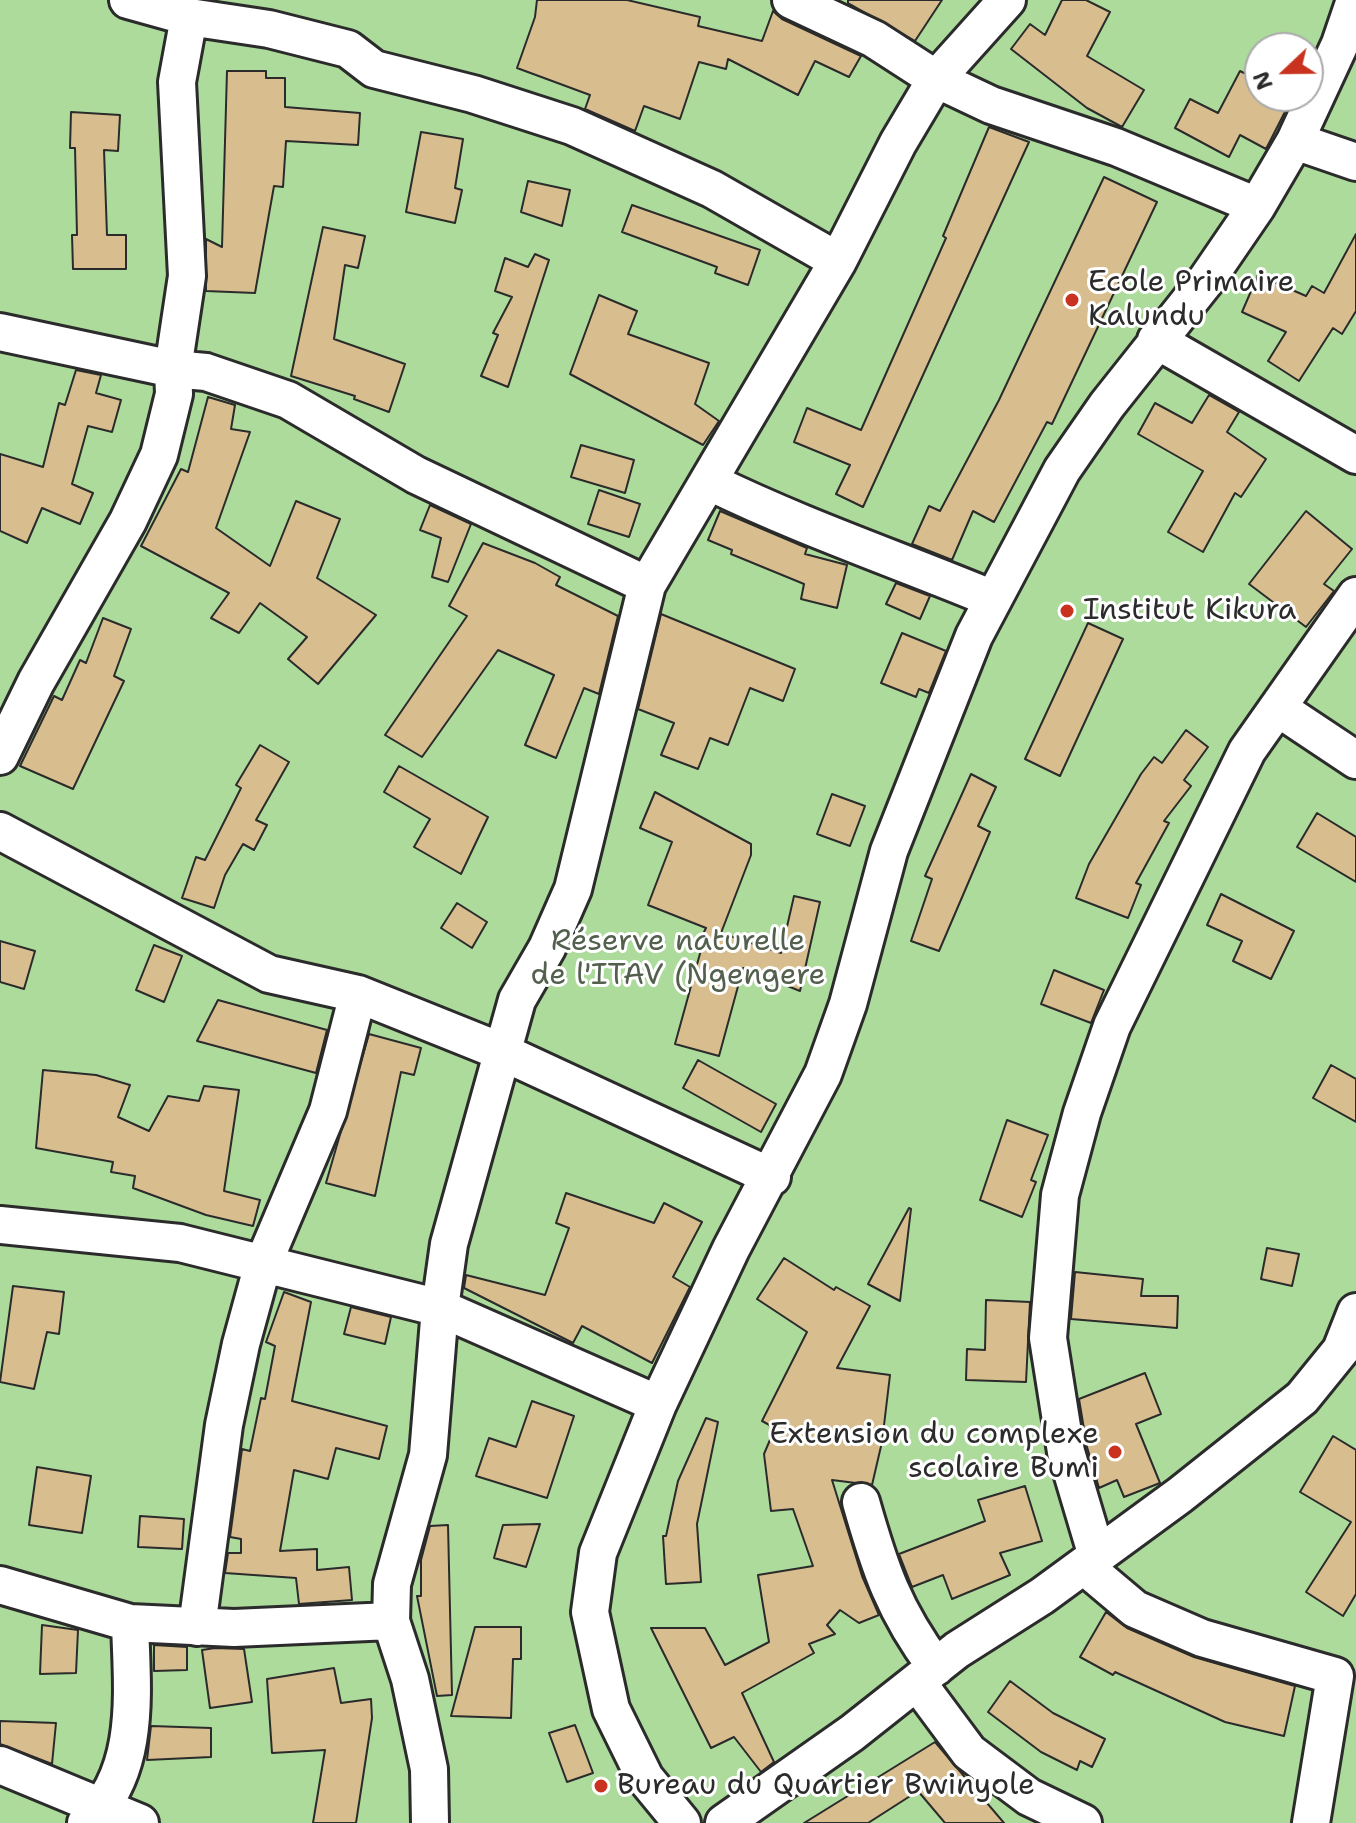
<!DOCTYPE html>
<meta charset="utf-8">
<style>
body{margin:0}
#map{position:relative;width:1356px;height:1823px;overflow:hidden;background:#fff;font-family:"Shantell Sans",sans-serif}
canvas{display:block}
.north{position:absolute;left:1244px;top:32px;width:80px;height:80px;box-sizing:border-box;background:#fff;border:2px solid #aaa;border-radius:50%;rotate:248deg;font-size:22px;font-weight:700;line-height:32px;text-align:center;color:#2b2b2b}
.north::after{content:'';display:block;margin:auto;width:28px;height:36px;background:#c8321e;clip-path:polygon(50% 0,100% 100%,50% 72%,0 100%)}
</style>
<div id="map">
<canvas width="1356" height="1823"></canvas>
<div class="north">N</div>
</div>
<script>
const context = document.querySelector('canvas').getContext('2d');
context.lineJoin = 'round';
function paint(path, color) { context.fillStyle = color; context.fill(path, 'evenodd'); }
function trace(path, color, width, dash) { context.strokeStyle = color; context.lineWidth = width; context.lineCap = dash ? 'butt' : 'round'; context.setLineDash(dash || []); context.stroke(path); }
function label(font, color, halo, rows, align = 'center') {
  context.font = font + ' "Shantell Sans",sans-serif'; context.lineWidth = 6; context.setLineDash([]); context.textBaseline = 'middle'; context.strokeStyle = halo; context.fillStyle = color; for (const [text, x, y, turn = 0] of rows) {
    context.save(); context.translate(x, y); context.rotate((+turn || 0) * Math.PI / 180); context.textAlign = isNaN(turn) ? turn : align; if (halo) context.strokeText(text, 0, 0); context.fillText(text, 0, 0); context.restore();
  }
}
const green = new Path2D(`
 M0,0H1356V1823H0ZM1260,48H1308V96H1260Z`);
const building = new Path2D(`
 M537,0H627L700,17L698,26L762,41L773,11L782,19L861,56L849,77L815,61L798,95L728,59L726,69L699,62L680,119L644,106L635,131L585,109L590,95L517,68L535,17Z
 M848,0H942L915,41L848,3Z
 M1062,0H1086L1110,12L1087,56L1144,90L1122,127L1087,108L1011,49L1030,24L1045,35Z
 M227,71H266V78H285V107L360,113L358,145L286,141L283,187L274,186L255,293L206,291V239L222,247Z
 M1240,71L1260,81V96L1292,98L1266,149L1240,135L1229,157L1175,128L1190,99L1218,113Z
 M71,112L120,115L118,151L104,150L107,235H126V269H73L72,235H77L75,148H70Z
 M989,127L1029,142L863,507L836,494L850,465L794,442L807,408L861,430L946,238L943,236Z
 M421,132L463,139L455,188L462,190L455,223L406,212Z
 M1104,177L1157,202L1052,424L1047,422L994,522L973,511L952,560L912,544L929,506L940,511L999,400Z
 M528,181L570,190L562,226L521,212Z
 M632,205L760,250L748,285L715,273L717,267L622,232Z
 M323,227L365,236L358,268L345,265L334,339L405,364L389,412L354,399L355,396L291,376Z
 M1356,234V311L1342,334L1333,328L1299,381L1268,361L1286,332L1242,312L1258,275L1306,296L1312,286L1324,293Z
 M535,254L549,260L508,387L481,376L498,335L493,333L512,297L495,291L505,258L528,267Z
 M599,295L637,311L628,334L709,363L695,404L719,421L703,445L570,374Z
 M76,370L101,375L96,393L121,400L112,432L88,426L72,484L93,493L80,524L42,508L27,543L0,531V454L43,467L59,403L65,405Z
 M1209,395L1239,412L1227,432L1266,459L1241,497L1235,493L1203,552L1168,532L1203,471L1138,434L1155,403L1192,423Z
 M208,397L235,405L231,429L250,432L216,528L270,566L296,501L340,519L317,578L376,615L318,684L288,659L307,637L260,603L239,633L211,618L229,593L141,546L181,469L188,472Z
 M581,445L634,460L625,493L571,477Z
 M599,490L640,504L629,537L588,524Z
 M430,505L471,524L448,582L432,577L441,538L420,530Z
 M720,511L807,548L805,554L847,565L837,608L801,599L804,584L731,554L732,550L708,540Z
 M1306,511L1352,549L1324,584L1334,591L1306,627L1249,584Z
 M483,543L535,563L560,577L556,585L618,616L599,694L584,688L556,758L525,745L554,675L498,650L422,757L385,735L467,616L449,606Z
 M896,583L930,596L920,619L886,604Z
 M661,614L795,669L783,701L750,688L728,745L710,738L698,769L661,755L674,723L638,709Z
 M103,618L131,629L114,676L124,681L73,789L20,766L54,696L62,700L80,660L86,663Z
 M1088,623L1123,639L1060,776L1025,759Z
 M902,633L946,651L929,693L919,689L916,697L881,683Z
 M1186,730L1208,747L1184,780L1191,786L1164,821L1169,823L1136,883L1141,885L1128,918L1076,898L1089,864L1141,774L1154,757L1162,763Z
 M260,745L289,762L256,820L267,825L254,850L243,844L225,875L214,908L182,898L196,857L205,860L241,788L236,785Z
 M399,766L488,817L461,874L414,847L430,819L384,792Z
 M971,774L996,787L978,826L990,832L939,951L911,941L932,879L925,876Z
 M655,792L751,844V855L721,933L781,953L794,896L820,902L800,991L743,968L719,1056L675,1044L701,950L696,948L706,928L648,905L672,842L640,828Z
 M832,794L865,806L850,846L817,834Z
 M1317,813L1356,837V882L1297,847Z
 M1221,894L1294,931L1271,979L1233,961L1242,941L1207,925Z
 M457,903L487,922L472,948L441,928Z
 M0,941L35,951L24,989L0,982Z
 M154,945L182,956L164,1002L136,990Z
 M1054,970L1104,990L1091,1023L1041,1004Z
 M218,1000L327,1030L316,1073L197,1041Z
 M369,1034L421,1048L414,1075L401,1072L375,1196L326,1183Z
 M698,1060L776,1104L761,1132L683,1088Z
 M1331,1065L1356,1079V1122L1313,1098Z
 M43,1070L96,1075L130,1085L118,1117L149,1131L168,1096L199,1101L204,1086L239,1090L224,1191L260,1200L253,1226L206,1215L133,1188L135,1176L111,1172L113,1162L36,1148Z
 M1007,1120L1048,1135L1031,1180L1036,1182L1022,1217L980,1200Z
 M566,1193L654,1223L664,1203L702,1222L673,1277L690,1287L652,1363L582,1326L573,1343L464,1288L466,1275L545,1295L569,1228L556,1223Z
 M909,1208L911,1209L900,1301L868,1284Z
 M1267,1248L1299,1254L1292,1286L1261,1279Z
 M784,1258L834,1290L836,1287L870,1306L837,1368L890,1375L882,1442L872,1485L832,1480L862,1576L879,1615L859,1623L840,1610L827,1625L835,1634L809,1644L814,1653L742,1693L774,1762L761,1772L734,1737L711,1748L651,1628H705L725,1665L769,1642L758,1575L813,1566L793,1509L771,1511L764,1454L775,1428L762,1421L807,1332L757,1299Z
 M1075,1272L1143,1279L1141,1296H1178L1177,1328L1071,1319Z
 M13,1286L64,1292L59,1334L47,1332L34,1389L0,1382Z
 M284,1292L311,1302L292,1401L387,1426L379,1459L336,1448L328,1479L294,1470L280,1551L317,1549V1570L349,1567L352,1600L299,1604L296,1578L225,1573L228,1553H241V1539L230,1537L242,1449L250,1451L261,1398L265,1399L275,1346L266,1342Z
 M986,1300L1030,1302L1026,1382L966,1380L967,1349L985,1350Z
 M351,1307L391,1317L385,1344L344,1334Z
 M1145,1373L1161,1414L1136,1424L1160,1483L1124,1497L1117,1480L1099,1488L1087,1447L1079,1399Z
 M532,1401L574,1416L547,1498L476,1476L489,1438L516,1447Z
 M706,1418L718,1422L697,1524L701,1582L666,1584L663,1536H666L678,1481Z
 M1333,1436L1356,1450V1594L1343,1616L1306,1592L1351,1522L1300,1492Z
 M37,1467L91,1476L82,1533L29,1525Z
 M1025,1486L1042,1541L1000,1553L1010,1575L952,1599L943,1575L912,1587L899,1554L985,1521L978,1500Z
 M140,1516L184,1519L182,1549L138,1547Z
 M540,1524L526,1567L494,1558L503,1525Z
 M448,1525L452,1695L437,1696L417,1596H421V1560L430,1526Z
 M1106,1612L1127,1628L1194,1657L1295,1686L1284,1736L1225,1722L1115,1672L1113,1675L1080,1657Z
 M42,1625L78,1630L76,1673L40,1674Z
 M475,1627H521V1659H513L511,1718L451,1716Z
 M154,1645L187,1647V1670L154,1671Z
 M215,1648L244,1649L252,1702L210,1708L202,1650Z
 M334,1668L341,1703L371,1699L372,1718L356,1823H313L325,1750L272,1753L267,1679Z
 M1010,1681L1053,1713L1105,1739L1092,1767L1080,1761L1077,1770L1041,1752L988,1712Z
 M0,1721L56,1723L52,1764L0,1744Z
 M575,1725L593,1773L567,1782L549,1733Z
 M151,1726L211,1728V1757L147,1760Z
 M935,1742L1004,1823H945L918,1791L868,1823H804Z`);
const minor = new Path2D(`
 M128,0L189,17L269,29L348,49L374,69L473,94L572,126L712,189L838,261
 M791,0L874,39L936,79L991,105L1116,147L1257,206
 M1295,141L1356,162
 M0,332L173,369L206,372L288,400L416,475L647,585
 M1156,340L1356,455
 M710,482C802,527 899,560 993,599
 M1278,708L1356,760
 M0,756L36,682L128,521L159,455L174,394L173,369L187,276L177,82L189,17
 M0,831L269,974L358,994L500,1051L772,1177
 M0,1225L180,1243L440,1308L658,1404
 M861,1502C880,1569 894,1611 936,1667
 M1097,1556L1066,1452L1048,1338L1060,1195L1082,1113L1112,1026L1247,751L1356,596
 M1084,1566L1135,1609L1202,1638L1335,1676L1311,1823
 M0,1585L130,1623L234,1628L391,1621
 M197,1627L224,1425L241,1344L263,1264L328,1111L358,994
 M917,1682L969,1752L1029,1797L1083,1823
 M0,1765L140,1823
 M86,1823C142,1772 132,1691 130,1623
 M430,1823L429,1769L410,1679L391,1621L392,1584L428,1455L440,1308L449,1244L517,1000L547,948L573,889L647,585L838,261L898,143L936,79L1007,0
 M682,1823L645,1778L611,1709L590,1612L598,1553L658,1404L731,1249L823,1074L848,1004L889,851L974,636L1062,470L1107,405L1207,279L1257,206L1295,141L1340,44L1355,0
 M724,1823L852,1733L957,1650L1042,1596L1180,1495L1302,1398L1341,1350L1356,1312`);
const markers = [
 [1072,300,8,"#c8321e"],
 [1067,611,8,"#c8321e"],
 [1115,1452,8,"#c8321e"],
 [601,1786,8,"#c8321e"]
];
const poiNames = [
 ["Ecole Primaire",1088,283],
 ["Kalundu",1088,317],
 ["Institut Kikura",1083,611],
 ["Extension du complexe",1099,1435,"right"],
 ["scolaire Bumi",1099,1469,"right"],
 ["Bureau du Quartier Bwinyole",617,1786]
];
const parkNames = [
 ["Réserve naturelle",678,942],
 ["de l'ITAV (Ngengere",678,976]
];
paint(green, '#acdb9b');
paint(building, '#d8be8e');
trace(building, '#2b2b2b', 2);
trace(minor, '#2b2b2b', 42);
trace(minor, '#fff', 36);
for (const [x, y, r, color] of markers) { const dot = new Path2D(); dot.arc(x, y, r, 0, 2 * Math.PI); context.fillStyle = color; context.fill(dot); trace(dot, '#fff', 3); }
label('30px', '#2b2b2b', '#fff', poiNames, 'left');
label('30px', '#52604d', '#fff', parkNames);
</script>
